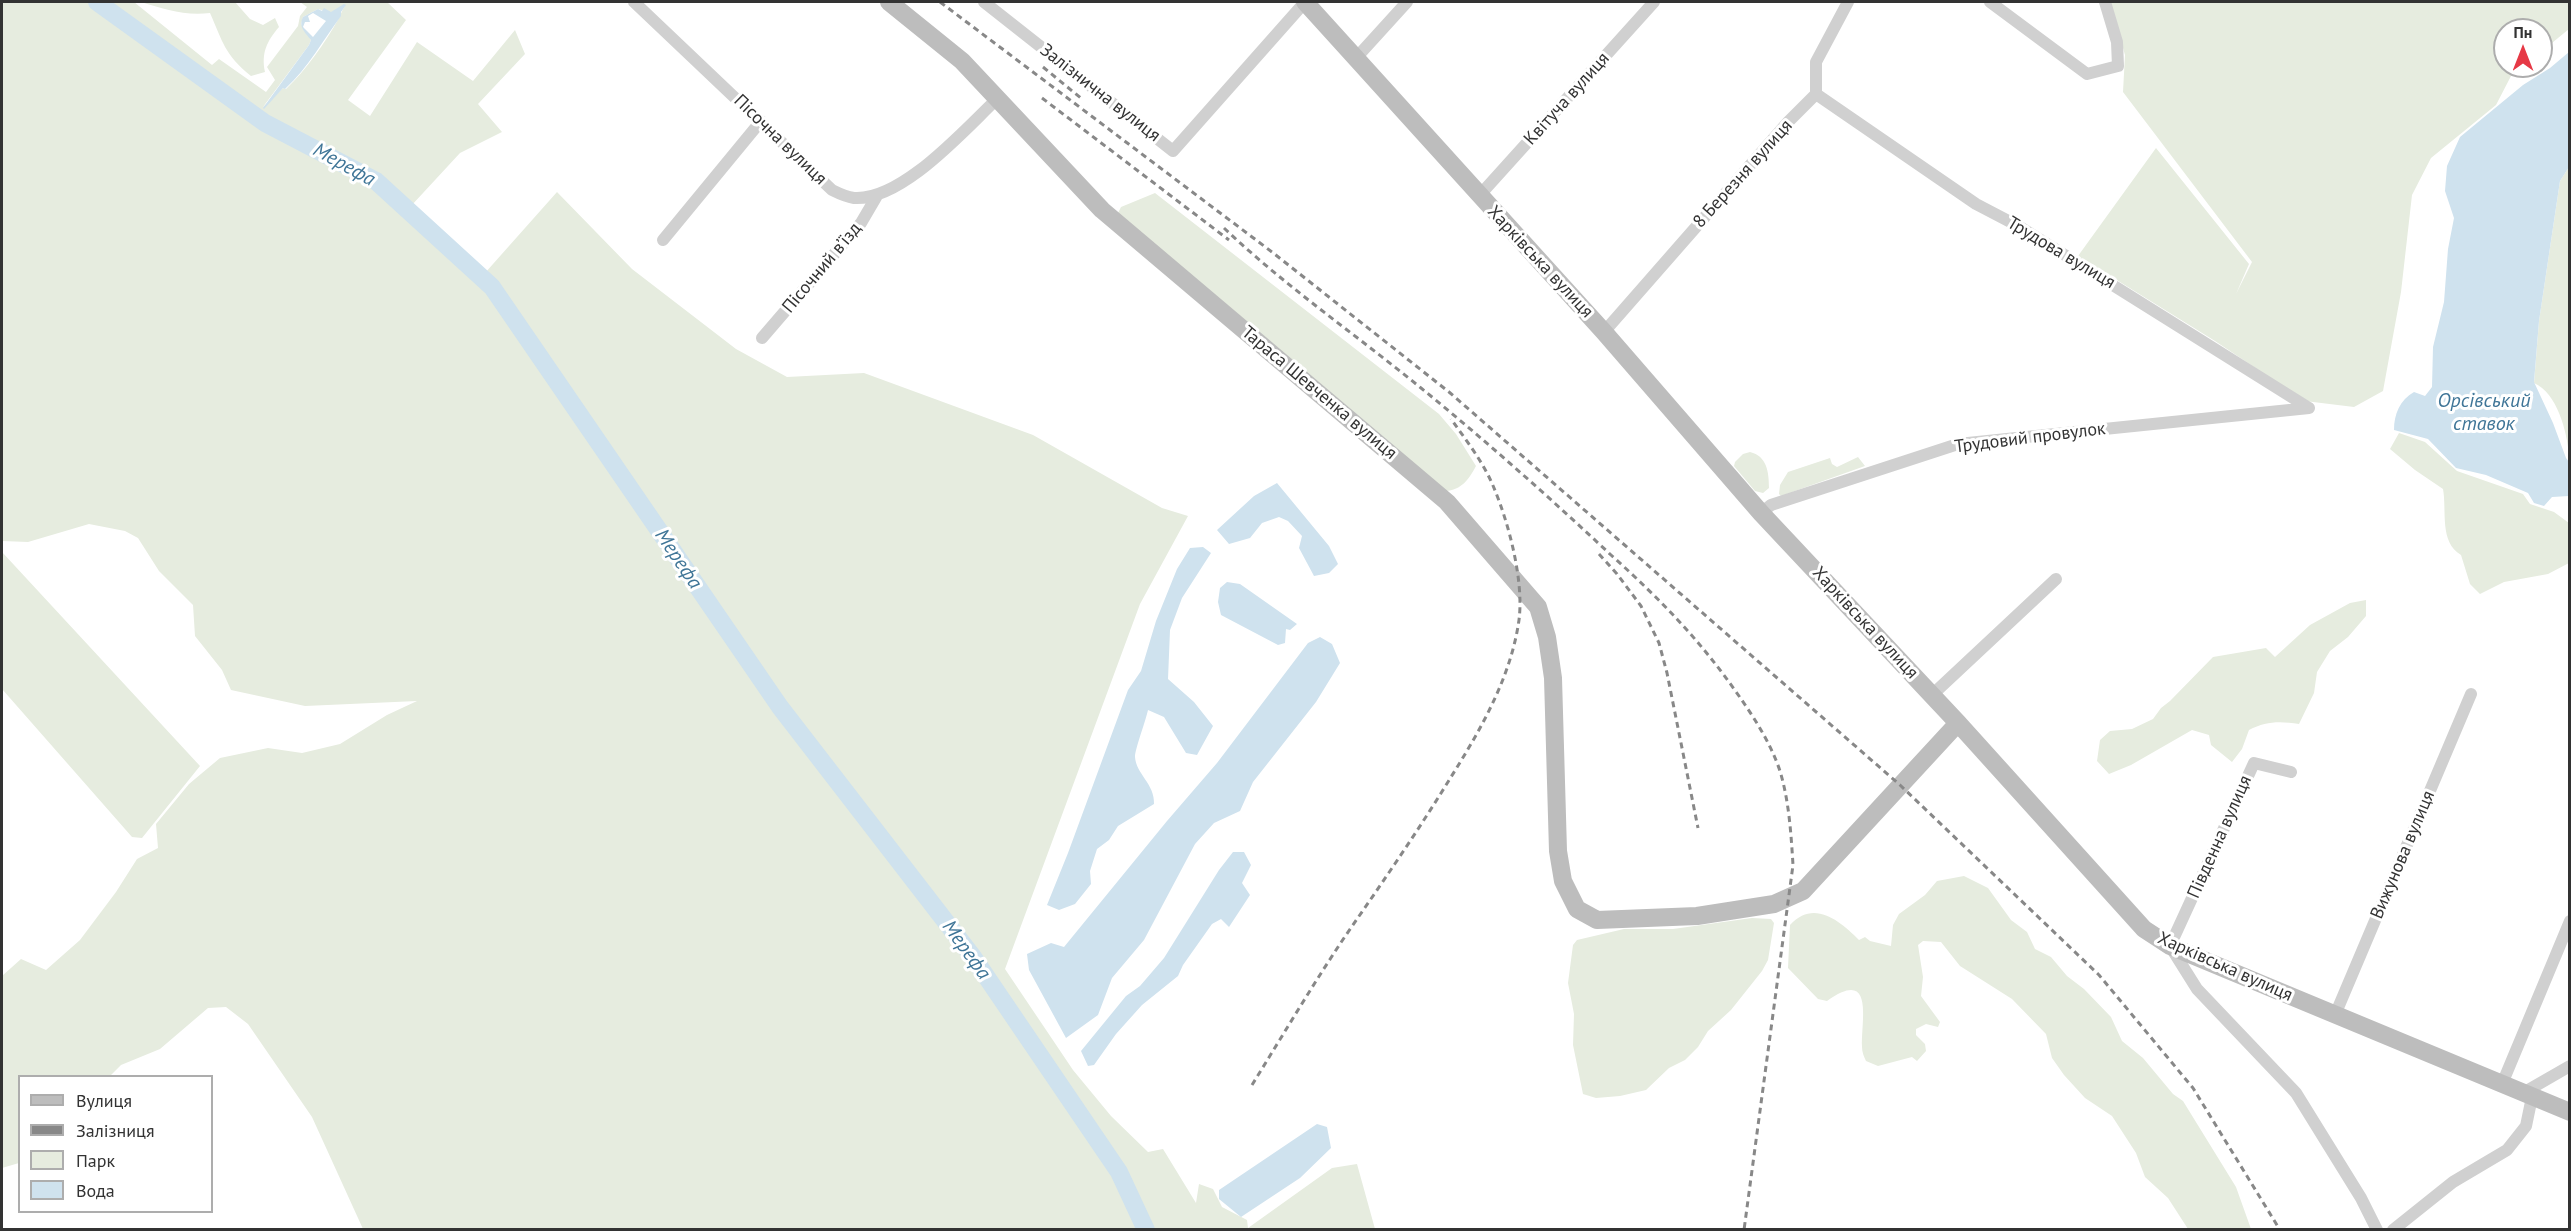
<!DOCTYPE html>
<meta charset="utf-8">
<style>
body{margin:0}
#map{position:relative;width:2571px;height:1231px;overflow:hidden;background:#fff;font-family:"PT Sans",sans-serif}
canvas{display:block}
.frame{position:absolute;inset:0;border:3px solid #333;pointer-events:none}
.legend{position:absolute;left:18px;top:1075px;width:195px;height:138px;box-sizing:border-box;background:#fff;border:2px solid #adadad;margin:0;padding:8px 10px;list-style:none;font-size:18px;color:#333}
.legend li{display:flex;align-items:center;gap:12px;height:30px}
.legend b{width:30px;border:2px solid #adadad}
.north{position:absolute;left:2493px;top:18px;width:60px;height:60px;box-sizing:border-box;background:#fff;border:2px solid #adadad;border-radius:50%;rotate:0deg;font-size:16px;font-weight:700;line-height:24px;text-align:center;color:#333}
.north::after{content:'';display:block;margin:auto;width:21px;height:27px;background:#e63946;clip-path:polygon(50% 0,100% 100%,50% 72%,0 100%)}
</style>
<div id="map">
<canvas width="2571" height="1231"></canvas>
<div class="frame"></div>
<ul class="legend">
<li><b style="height:8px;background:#bdbdbd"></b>Вулиця</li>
<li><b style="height:8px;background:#888"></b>Залізниця</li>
<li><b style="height:16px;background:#e6ecdf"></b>Парк</li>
<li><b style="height:16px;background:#cfe2ee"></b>Вода</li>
</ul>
<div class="north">Пн</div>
</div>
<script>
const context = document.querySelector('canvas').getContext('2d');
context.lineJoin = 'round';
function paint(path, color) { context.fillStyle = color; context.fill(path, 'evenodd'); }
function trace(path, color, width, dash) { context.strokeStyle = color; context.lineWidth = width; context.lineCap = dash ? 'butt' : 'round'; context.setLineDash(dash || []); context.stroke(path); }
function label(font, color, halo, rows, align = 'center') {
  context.font = font + ' "PT Sans",sans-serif'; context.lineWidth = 6; context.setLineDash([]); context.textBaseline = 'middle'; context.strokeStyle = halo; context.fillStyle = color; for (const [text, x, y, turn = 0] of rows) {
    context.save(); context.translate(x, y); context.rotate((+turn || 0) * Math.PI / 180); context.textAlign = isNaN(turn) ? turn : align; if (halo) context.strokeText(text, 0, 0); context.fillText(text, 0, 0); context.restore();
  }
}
const green = new Path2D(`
 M2,2H134L212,65L219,59L266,92L275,80L267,67L298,26L300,16L307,7L300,2H387L406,20L348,100L370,116L417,42L473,81L515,30L525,54L478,104L502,132L460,153L411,206L451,240L485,273L557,192L632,269L736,349L787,377L864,373L1033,435L1162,508L1188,516L1140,604L1005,969L1073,1070L1111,1116L1148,1152L1163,1149L1196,1203L1199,1184L1213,1189L1222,1207L1247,1220L1248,1228L1332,1168L1357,1164L1375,1229H363L312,1117L248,1024L226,1007L208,1008L160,1049L121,1065L110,1076H20L19,1163L2,1168V976L21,959L46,970L80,940L116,892L137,859L158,848L156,824L189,784L220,758L268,748L302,753L340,744L387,715L417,701L305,706L231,690L222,670L195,636L193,605L159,571L138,538L125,531L89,524L28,542L2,541ZM345,6C342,10 341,14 339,18C325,43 306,70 286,89L283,88L263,107L309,45L311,40L301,24L303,17L318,9L330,13Z
 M141,2H235L250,19L263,25L275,18L279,27C267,41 261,53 265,72L251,76C224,54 223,42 210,13C184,16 164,9 141,2Z
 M2110,2H2569V29L2541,52V30H2505V66H2523L2511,76L2496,105L2431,158L2412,195L2401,292L2383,391L2354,407L2305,401L2215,341L2078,256L2156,148L2249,264L2236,294L2252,262L2123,92L2125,55Z
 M2569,167V455C2567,431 2557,393 2534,383L2539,321L2560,181Z
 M1155,193L1439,414L1456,434L1476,466C1467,483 1459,492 1439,491L1118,213L1121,207Z
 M2399,433L2425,442L2457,471L2523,494L2530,504L2554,512L2569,523V563L2548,574L2504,582L2480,594L2470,584L2461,555C2439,542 2447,511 2443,489L2415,470L2390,449Z
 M1750,452C1767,456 1769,472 1769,488L1763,493L1755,491L1734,466L1735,462L1743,454Z
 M1858,457L1865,466L1781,496L1779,494L1780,485L1788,472L1830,458L1832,464L1837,467Z
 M2,552L200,766L142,838L132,837L2,689Z
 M2366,600V616L2348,637L2330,651L2317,672L2314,693L2299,724C2280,721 2266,721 2249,730L2242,749L2232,762L2211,745L2209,735L2192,730L2131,765L2109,774L2097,761L2100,740L2110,731L2132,729L2153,719L2161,708L2170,701L2213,657L2266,648L2275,657L2310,625L2350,603Z
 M1964,876L1988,888L2011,920L2027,932L2035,949L2051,957L2067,976L2084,989L2111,1017L2122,1041L2143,1058L2173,1094L2183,1101L2236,1187L2251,1229H2188L2168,1198L2145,1177L2136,1153L2112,1116L2085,1098L2064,1075L2052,1058L2046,1034L2012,999L1960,966L1941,942L1923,941L1918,945L1923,977L1921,996L1940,1022L1938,1027L1926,1024L1916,1029V1035L1925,1044L1926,1051L1917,1061L1912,1057L1878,1066L1866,1061C1864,1057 1862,1052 1862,1047C1861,1021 1875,967 1827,1001L1818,999L1788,968L1790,925C1814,899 1840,921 1859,940L1865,937L1870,941L1891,946L1893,925L1899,914L1925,895L1937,881Z
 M1752,918L1771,919L1774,923L1768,960L1762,971L1731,1010L1708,1031L1698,1047L1685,1060L1669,1068L1646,1090L1620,1096L1596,1098L1583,1094L1573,1045L1574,1014L1568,983L1573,945L1577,940L1624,929H1673Z`);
const water = new Path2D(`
 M344,4L346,5L341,12V16C323,40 309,67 285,89L283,88L264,109L263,108L309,45L311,40C305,32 298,27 303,17L318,9L322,11L324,8L331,12ZM313,13L326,21L313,37L303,27L305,22H310L308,16Z
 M2569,52V167L2560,181L2539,321L2534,382L2553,423L2566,458L2569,462V496L2552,497L2544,506L2534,503L2528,493L2486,475L2456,468L2428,439L2394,430C2394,414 2400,400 2414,392L2425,396L2432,387L2433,347L2444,302L2448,249L2454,218L2445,191L2447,166L2460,137L2523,85L2550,68Z
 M1277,483L1329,546L1338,564L1329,573L1314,576L1299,548L1302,536L1288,521L1279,517L1262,523L1250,538L1229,544L1217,530L1254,496Z
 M1203,547L1211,553L1182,598L1170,630L1168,679L1194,702L1213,726L1197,755L1186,753L1164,717L1148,710C1146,720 1135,749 1135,757C1136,774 1155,784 1154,804L1118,826L1109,840L1097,849L1090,871L1091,884L1075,904L1059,910L1047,905L1068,853L1128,690L1141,671L1156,621L1177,569L1190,548Z
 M1227,582L1240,584L1297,624L1290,630L1286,629L1285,643L1278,645L1221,615L1218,602L1220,588Z
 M1320,637L1332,644L1340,663L1316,702L1253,782L1240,811L1214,823L1195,844L1144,940L1112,978L1098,1015L1066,1038L1029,970L1027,954L1051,943L1064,947L1167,821L1217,763L1308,643Z
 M1233,852H1244L1251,865L1242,883L1250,895L1229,927L1221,919L1212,924L1183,965L1178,976L1142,1005L1116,1034L1094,1065L1088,1066L1081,1051L1126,996L1140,986L1164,958L1219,870Z
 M1317,1124L1327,1127L1331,1148L1300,1178L1241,1217L1219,1199V1190Z`);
const river = new Path2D(`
 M97,2L265,123L376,181L492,287L780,707L973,957L1119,1172L1146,1230`);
const street = new Path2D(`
 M634,2L832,190C838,193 847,197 854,198C902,201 964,130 997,99
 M984,2L1173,151L1305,2
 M1990,2L2087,74L2118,66L2117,42L2105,2
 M1357,57L1407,2
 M1816,94L1976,204L2020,227L2309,408
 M1479,196L1654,2
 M663,240L761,121
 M1604,332L1788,122L1816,94V62L1848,2
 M762,338L861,223L878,194
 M1761,513L1771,505L1958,444L2309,408
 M1932,695L2056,579
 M2291,772L2254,763L2170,946L2197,989L2296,1093L2361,1198L2377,1230
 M2335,1015L2471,694
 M2502,1084L2570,921
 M2523,1093L2570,1066
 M2393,1230L2453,1182L2507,1150L2526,1126L2532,1097`);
const secondary = new Path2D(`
 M889,2L962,61L1102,210L1447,502L1538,607L1547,637L1553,678L1558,851L1563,881L1577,909L1597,920L1697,916L1774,904L1803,891L1958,723
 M1305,2L1604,332L1761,513L1958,723L2144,929L2170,946L2570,1112`);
const rail = new Path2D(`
 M940,2L1272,252L1449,392L1900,785L2099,975L2193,1088L2280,1230
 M1043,67L1082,99
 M1042,98L1229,240
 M1224,228C1285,286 1355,334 1421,388C1486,441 1549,497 1611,555C1661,600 1700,640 1739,696C1755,719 1771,744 1780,771C1789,801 1791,833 1793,865L1744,1230
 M1599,554L1617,574L1641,606L1659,643L1667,673L1698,828
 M1252,1085C1283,1035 1313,984 1346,935C1382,883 1418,831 1451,777C1481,729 1511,677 1519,620C1524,581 1509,524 1494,488C1484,463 1466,440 1451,419`);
const streetNames = [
 ["Залізнична вулиця",1100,93,38],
 ["Квітуча вулиця",1567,99,-48],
 ["Пісочна вулиця",780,140,44],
 ["8 Березня вулиця",1743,174,-48],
 ["Трудова вулиця",2061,253,31],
 ["Харківська вулиця",1540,262,47],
 ["Пісочний в’їзд",822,268,-50],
 ["Тараса Шевченка вулиця",1319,393,40],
 ["Трудовий провулок",2030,438,-7],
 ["Харківська вулиця",1865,623,47],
 ["Південна вулиця",2220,837,-66],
 ["Вижунова вулиця",2403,855,-67],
 ["Харківська вулиця",2225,967,24]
];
const waterNames = [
 ["Мерефа",344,165,29],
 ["Орсівський",2484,401],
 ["ставок",2484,424],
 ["Мерефа",678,559,56],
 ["Мерефа",966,950,54]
];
paint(green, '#e6ecdf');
paint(water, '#cfe2ee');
trace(river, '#cfe2ee', 18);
trace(street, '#d0d0d0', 12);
trace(secondary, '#bdbdbd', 18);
trace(rail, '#888', 3, [6, 4.5]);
label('18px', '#333', '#fff', streetNames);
label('italic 20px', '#3f7597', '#fff', waterNames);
</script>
